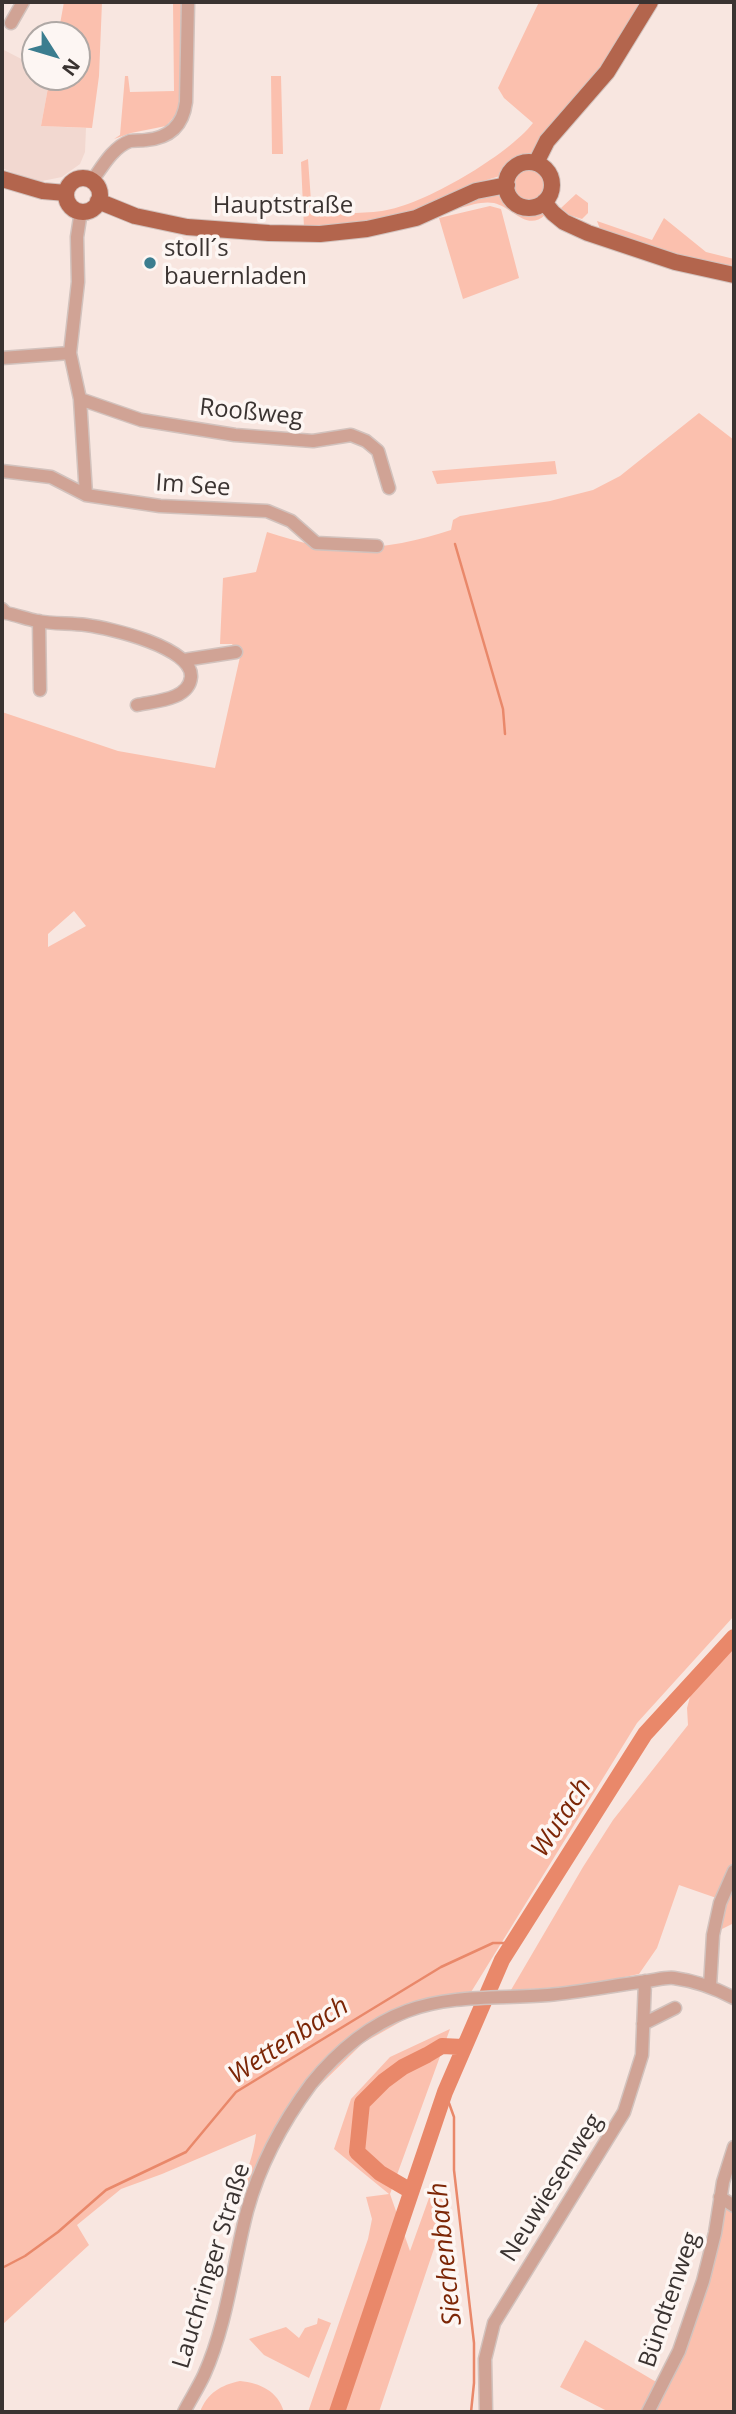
<!DOCTYPE html>
<meta charset="utf-8">
<style>
body{margin:0}
#map{position:relative;width:736px;height:2414px;overflow:hidden;background:#f8e6e0;font-family:"Open Sans",sans-serif}
canvas{display:block}
.frame{position:absolute;inset:0;border:4px solid #3a3331;pointer-events:none}
.north{position:absolute;left:21px;top:21px;width:70px;height:70px;box-sizing:border-box;background:#fdf6f3;border:2px solid #afa8a5;border-radius:50%;rotate:127deg;font-size:19px;font-weight:700;line-height:28px;text-align:center;color:#3a3331}
.north::after{content:'';display:block;margin:auto;width:24px;height:32px;background:#3b7d8f;clip-path:polygon(50% 0,100% 100%,50% 72%,0 100%)}
</style>
<div id="map">
<canvas width="736" height="2414"></canvas>
<div class="frame"></div>
<div class="north">N</div>
</div>
<script>
const context = document.querySelector('canvas').getContext('2d');
context.lineJoin = 'round';
function paint(path, color) { context.fillStyle = color; context.fill(path, 'evenodd'); }
function trace(path, color, width, dash) { context.strokeStyle = color; context.lineWidth = width; context.lineCap = dash ? 'butt' : 'round'; context.setLineDash(dash || []); context.stroke(path); }
function label(font, color, halo, rows, align = 'center') {
  context.font = font + ' "Open Sans",sans-serif'; context.lineWidth = 7; context.setLineDash([]); context.textBaseline = 'middle'; context.strokeStyle = halo; context.fillStyle = color; for (const [text, x, y, turn = 0] of rows) {
    context.save(); context.translate(x, y); context.rotate((+turn || 0) * Math.PI / 180); context.textAlign = isNaN(turn) ? turn : align; if (halo) context.strokeText(text, 0, 0); context.fillText(text, 0, 0); context.restore();
  }
}
const built = new Path2D(`
 M2,49L35,66V77H50L41,126L86,128L85,152L80,164L62,177L42,181L23,177L2,168Z`);
const green = new Path2D(`
 M64,2H102L99,76L92,128L41,126L50,77H77V35H58Z
 M173,2H184L180,110L166,126L131,133L114,139L120,135L125,76H128L130,92L174,91Z
 M539,2H643L594,80L539,142L531,154L514,163L500,176L480,182L422,209L371,221L304,228L301,162L308,159L312,215C335,213 359,214 382,211C424,205 508,155 533,123L504,98L498,88Z
 M271,76H281L283,154H272Z
 M513 184a18 18 0 1 1 36 0a18 18 0 1 1-36 0Z
 M576,194L588,203V213L582,219L569,215L561,208Z
 M497,195C508,198 512,206 522,210C530,213 537,211 545,215C527,232 512,207 494,203C483,201 471,205 460,208L459,204L478,196Z
 M490,206L501,209L519,278L463,299L439,218Z
 M664,218L706,252L734,259V269L673,255L600,229L597,221L652,240Z
 M699,413L734,440V1616L637,1723L468,1997L416,2013L363,2043L281,2123L245,2203L229,2206L222,2203C244,2189 253,2158 256,2134L162,2174L121,2189L77,2225L89,2245L2,2325V712L118,751L215,768L240,657L232,644H220L223,578L256,572L267,532C283,537 299,542 315,545C361,553 408,544 451,530L453,520L460,516L550,501L593,490L620,476ZM74,911L86,926L48,947V934Z
 M555,461L557,474L437,484L432,471Z
 M734,1647V1923L716,1932L725,1901L679,1885L657,1948L639,1974L581,1986L511,1990L583,1867L613,1820L688,1725L687,1708L691,1693Z
 M450,2029L390,2194L410,2251L429,2198L436,2196L440,2189L447,2194L448,2207L379,2412H308L368,2239L372,2219L366,2197L389,2194L334,2149L351,2099L390,2057Z
 M724,2206L734,2211V2412H653Z
 M318,2318L331,2323L309,2378L264,2355L249,2339L286,2327L299,2338L305,2328L317,2324Z
 M585,2340L658,2383L642,2412H609L560,2387Z
 M240,2381C260,2383 278,2391 284,2412H200C207,2393 221,2385 240,2381Z`);
const stream = new Path2D(`
 M455,544L503,709L505,734
 M445,2092L454,2117V2170L474,2343V2383L471,2412
 M2,2268L25,2256L58,2232L106,2190L186,2152L236,2092L441,1967L493,1943H511`);
const river = new Path2D(`
 M411,2191L380,2173L357,2152L362,2103L384,2081L403,2067L427,2055L442,2046L463,2047
 M337,2412L445,2092L502,1960L645,1734L734,1637`);
const minor = new Path2D(`
 M11,23L23,2
 M92,181C102,167 113,147 130,141C135,140 141,141 146,140C170,138 183,125 186,102L188,2
 M81,211L77,237L78,282L70,353L80,399L86,495
 M2,358L70,353
 M80,399L141,420L235,435L313,441L351,435L366,441L378,451L389,488
 M2,471L51,477L86,495L160,506L267,511L291,521L316,543L377,546
 M2,609L6,613C16,615 27,619 37,621C53,624 70,623 86,625C109,628 193,647 191,677C189,700 155,701 137,705
 M39,621L40,690
 M184,660L236,652
 M710,1986L713,1935L720,1903L734,1871
 M643,2024L675,2008
 M720,2197L734,2206
 M184,2412C190,2400 198,2388 204,2375C227,2324 233,2265 247,2211C260,2164 282,2123 311,2084C336,2053 369,2025 407,2011C451,1994 502,1999 548,1995C582,1992 615,1985 648,1981C656,1980 666,1977 674,1978C696,1981 715,1988 734,1998
 M486,2412L485,2359L494,2323L624,2112L642,2055L645,1981
 M648,2412L679,2351L703,2281L715,2233L723,2182L734,2147`);
const major = new Path2D(`
 M506 185a23 23 0 1 1 46 0a23 23 0 1 1-46 0Z
 M536,163L547,141L607,72L650,2
 M66 195a17 17 0 1 1 34 0a17 17 0 1 1-34 0Z
 M2,179L43,191L66,193
 M98,201L135,216L187,227L269,233L320,234L367,229L416,218L476,191L507,185
 M544,202L553,213L564,222L588,233L675,262L734,275`);
const markers = [
 [150,263,7,"#3b7d8f"]
];
const streetNames = [
 ["Hauptstraße",283,206],
 ["Rooßweg",251,413,6],
 ["Im See",193,486,4],
 ["Neuwiesenweg",552,2188,-58],
 ["Lauchringer Straße",212,2266,-73],
 ["Bündtenweg",670,2300,-71]
];
const poiNames = [
 ["stoll´s",164,249],
 ["bauernladen",164,277]
];
const waterNames = [
 ["Wutach",562,1818,-57],
 ["Wettenbach",289,2041,-33],
 ["Siechenbach",446,2254,-96]
];
paint(built, '#f2d8d0');
paint(green, '#fbc0ae');
trace(stream, '#e9886a', 2.5);
trace(river, '#e9886a', 16);
trace(minor, '#d2c2bd', 15);
trace(major, '#d2c2bd', 18);
trace(minor, '#d0a395', 12);
trace(major, '#b3654d', 16);
for (const [x, y, r, color] of markers) { const dot = new Path2D(); dot.arc(x, y, r, 0, 2 * Math.PI); context.fillStyle = color; context.fill(dot); trace(dot, '#fdf6f3', 2.5); }
label('24px', '#3a3331', '#fdf6f3', streetNames);
label('24px', '#3a3331', '#fdf6f3', poiNames, 'left');
label('italic 26px', '#7c2606', '#fdf6f3', waterNames);
</script>
